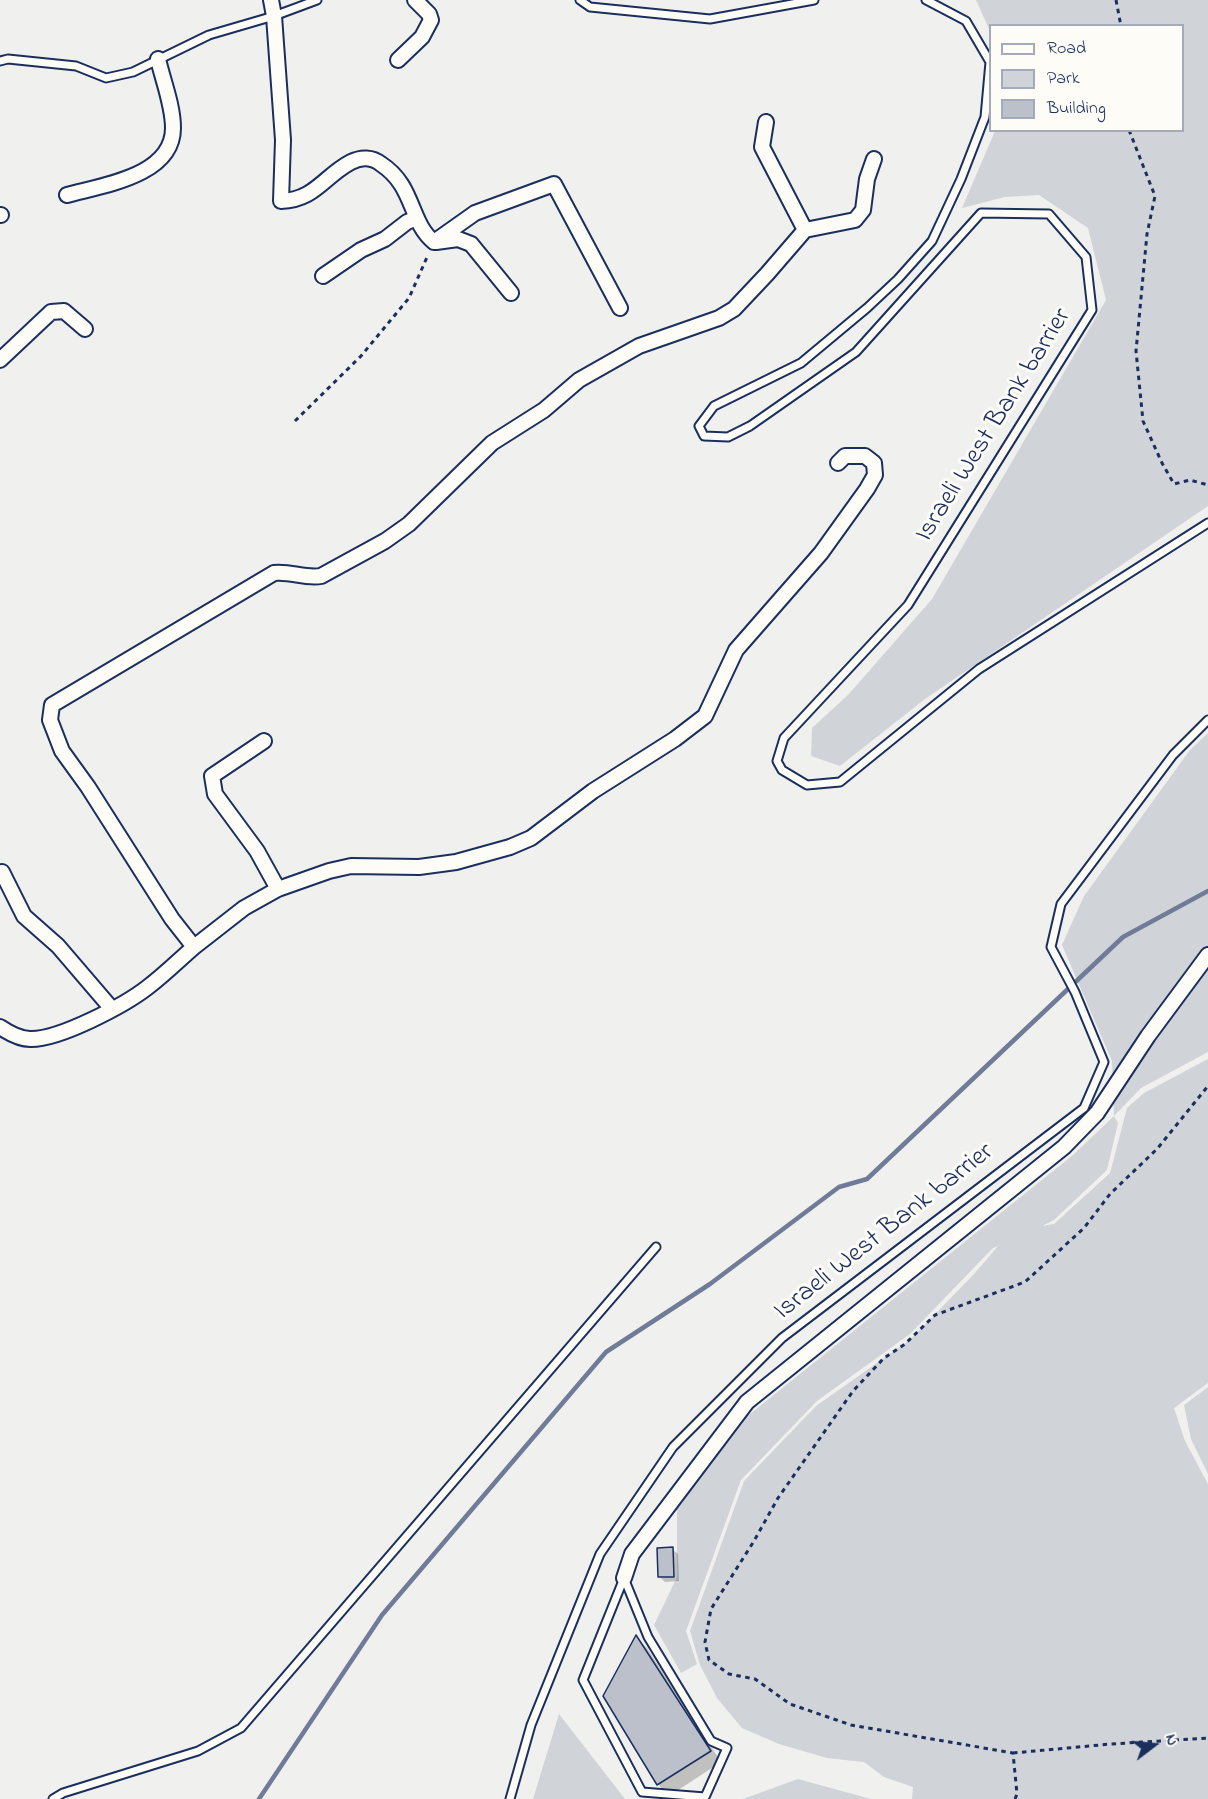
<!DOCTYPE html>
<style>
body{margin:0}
#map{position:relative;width:1208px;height:1799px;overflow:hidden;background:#f0f0ee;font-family:"Indie Flower",sans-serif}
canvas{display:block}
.legend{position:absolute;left:989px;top:24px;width:195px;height:108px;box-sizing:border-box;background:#fdfcf7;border:2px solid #a3aaba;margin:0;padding:8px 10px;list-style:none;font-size:18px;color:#1b2f5e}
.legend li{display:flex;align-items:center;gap:12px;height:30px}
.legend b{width:30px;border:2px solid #a3aaba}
.north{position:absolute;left:1124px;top:1715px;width:60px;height:60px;-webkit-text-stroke:4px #fdfcf7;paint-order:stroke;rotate:74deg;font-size:16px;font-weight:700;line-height:24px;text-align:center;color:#1b2f5e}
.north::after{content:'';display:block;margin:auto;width:21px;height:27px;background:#1b2f5e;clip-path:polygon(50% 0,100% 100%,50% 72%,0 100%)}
</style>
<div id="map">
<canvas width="1208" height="1799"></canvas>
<ul class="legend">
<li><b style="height:8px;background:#fdfcf7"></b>Road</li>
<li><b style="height:16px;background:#d0d3d8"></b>Park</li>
<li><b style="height:16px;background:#bbc0ca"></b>Building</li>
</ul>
<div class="north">N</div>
</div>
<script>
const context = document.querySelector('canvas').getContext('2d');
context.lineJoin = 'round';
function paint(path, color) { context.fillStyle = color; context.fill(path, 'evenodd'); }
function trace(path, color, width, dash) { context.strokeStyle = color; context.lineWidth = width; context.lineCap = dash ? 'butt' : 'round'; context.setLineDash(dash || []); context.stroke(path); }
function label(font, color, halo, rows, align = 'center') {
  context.font = font + ' "Indie Flower",sans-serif'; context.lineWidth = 6; context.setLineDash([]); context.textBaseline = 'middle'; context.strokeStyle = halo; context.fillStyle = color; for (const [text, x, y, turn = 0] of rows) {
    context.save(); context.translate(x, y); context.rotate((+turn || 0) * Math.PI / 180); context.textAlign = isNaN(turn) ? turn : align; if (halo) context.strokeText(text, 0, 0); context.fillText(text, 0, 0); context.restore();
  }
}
const green = new Path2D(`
 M976,0H1208V506L925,699L840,766L811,756L812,728L848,695L932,599L1106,300L1088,228L1039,195L1005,197L962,208L995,131L1182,130V26H990V31Z
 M1208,733V1052L1141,1088L1114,1116L1118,1123L1107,1170L1054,1220L1042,1226L1054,1224L1110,1173L1127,1108L1144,1093L1208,1059V1383L1174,1408L1185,1441L1208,1484V1799H912L913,1787L884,1777L864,1762L827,1758L779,1744L742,1728L717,1698L700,1665L690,1631L744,1481L816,1406L911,1339L974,1274L998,1246L993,1248L910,1334L817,1401L741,1480L686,1631L697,1664L681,1673L654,1625L677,1577V1507L740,1422L1073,1155L1114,1116L1112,1061L1062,945L1084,896L1190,750Z
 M1208,1387V1474L1191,1439L1184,1405Z
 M559,1714L625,1799H533Z
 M798,1779L871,1799H743Z`);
const shadow = new Path2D(`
 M672,1549L678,1554L679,1581L665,1582L660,1577Z
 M636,1637L647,1648L721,1762L669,1796L658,1784Z`);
const stream = new Path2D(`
 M259,1799L382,1615L606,1352L710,1284L839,1187L867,1179L1123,937L1208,891`);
const building = new Path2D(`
 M673,1547L674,1577H658L657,1548Z
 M636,1635L711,1751L657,1785L603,1696Z`);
const path = new Path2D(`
 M1116,0L1121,26
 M1129,130L1155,196L1147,234L1136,351L1143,421L1162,463L1174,484L1190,480L1208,485
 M295,421L361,356L409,298L428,255
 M1013,1753L1111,1744L1208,1738
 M1015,1799L1017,1794L1013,1753L851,1725L790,1704L755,1679L729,1674L709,1660L705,1642L711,1609L754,1541L778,1498L853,1391L884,1358L905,1344L935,1315L1025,1282L1084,1228L1110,1194L1157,1149L1208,1086`);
const service = new Path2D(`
 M580,0L590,7L710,19L814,0
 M926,0L966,21L990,62L985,117L961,179L932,241L898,279L867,308L801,363L714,406L699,426L704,436L728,437L750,426L856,352L981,213L1049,214L1086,257L1092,310L908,605L784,738L777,761L782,770L807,785L840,782L979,669L1208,523
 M0,61L8,59L76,66L106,78L133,72L209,35L274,16L317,0
 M624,1578L648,1637L711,1741L727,1748L705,1797L642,1792L583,1680Z
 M53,1799L63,1793L198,1751L241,1728L656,1247
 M510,1799L531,1725L600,1554L673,1447L782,1338L1084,1108L1104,1062L1075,992L1051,947L1061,904L1173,755L1208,720`);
const minor = new Path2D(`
 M271,0L274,16L283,140L281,201C315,200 324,176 351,162C361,157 372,157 381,164C415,186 409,222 434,242
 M398,60L422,37L431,20L429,14L415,0
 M766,122L762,147L805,230
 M67,195C103,185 173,176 173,128C173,105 163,81 158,59
 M0,215H1
 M434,242L475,213L554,184L620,308
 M436,242L458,239L471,244L511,293
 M323,276L361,250L385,239L407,222L417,218
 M0,360L51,312L64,311L85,329
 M264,741L212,776L215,794L257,851L278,889
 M2,872L24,916L58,946L112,1009
 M194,947L244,908L278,889L329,871L351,866L419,867L456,862L510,847L531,838L593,791L675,739L705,716L736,650L821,553L867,489L875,475L874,463L865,456H845L838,463
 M0,1027C9,1033 19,1039 30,1039C59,1040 125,1005 148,987C164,975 179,960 194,947L172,919L88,787L62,751L50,720L52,705L274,573C291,571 305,579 321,576L385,541L409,524L492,443L544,410L579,380L639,346L719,318L734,309L767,274L805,230L855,220L863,210L867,179L874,159
 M624,1578L632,1554L747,1402L1064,1147L1097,1113L1148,1036L1208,955`);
const streetNames = [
 ["Israeli West Bank barrier",995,426,-58],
 ["Israeli West Bank barrier",885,1233,-38]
];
paint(green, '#d0d3d8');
paint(shadow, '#0003');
trace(stream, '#6f7b97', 4.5);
paint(building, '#bbc0ca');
trace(building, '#1b2f5e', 1.5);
trace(service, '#1b2f5e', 11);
trace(minor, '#1b2f5e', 18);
trace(path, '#1b2f5e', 3, [4.5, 4.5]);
trace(service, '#fdfcf7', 7);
trace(minor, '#fdfcf7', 14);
label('27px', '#1b2f5e', '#fdfcf7', streetNames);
</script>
